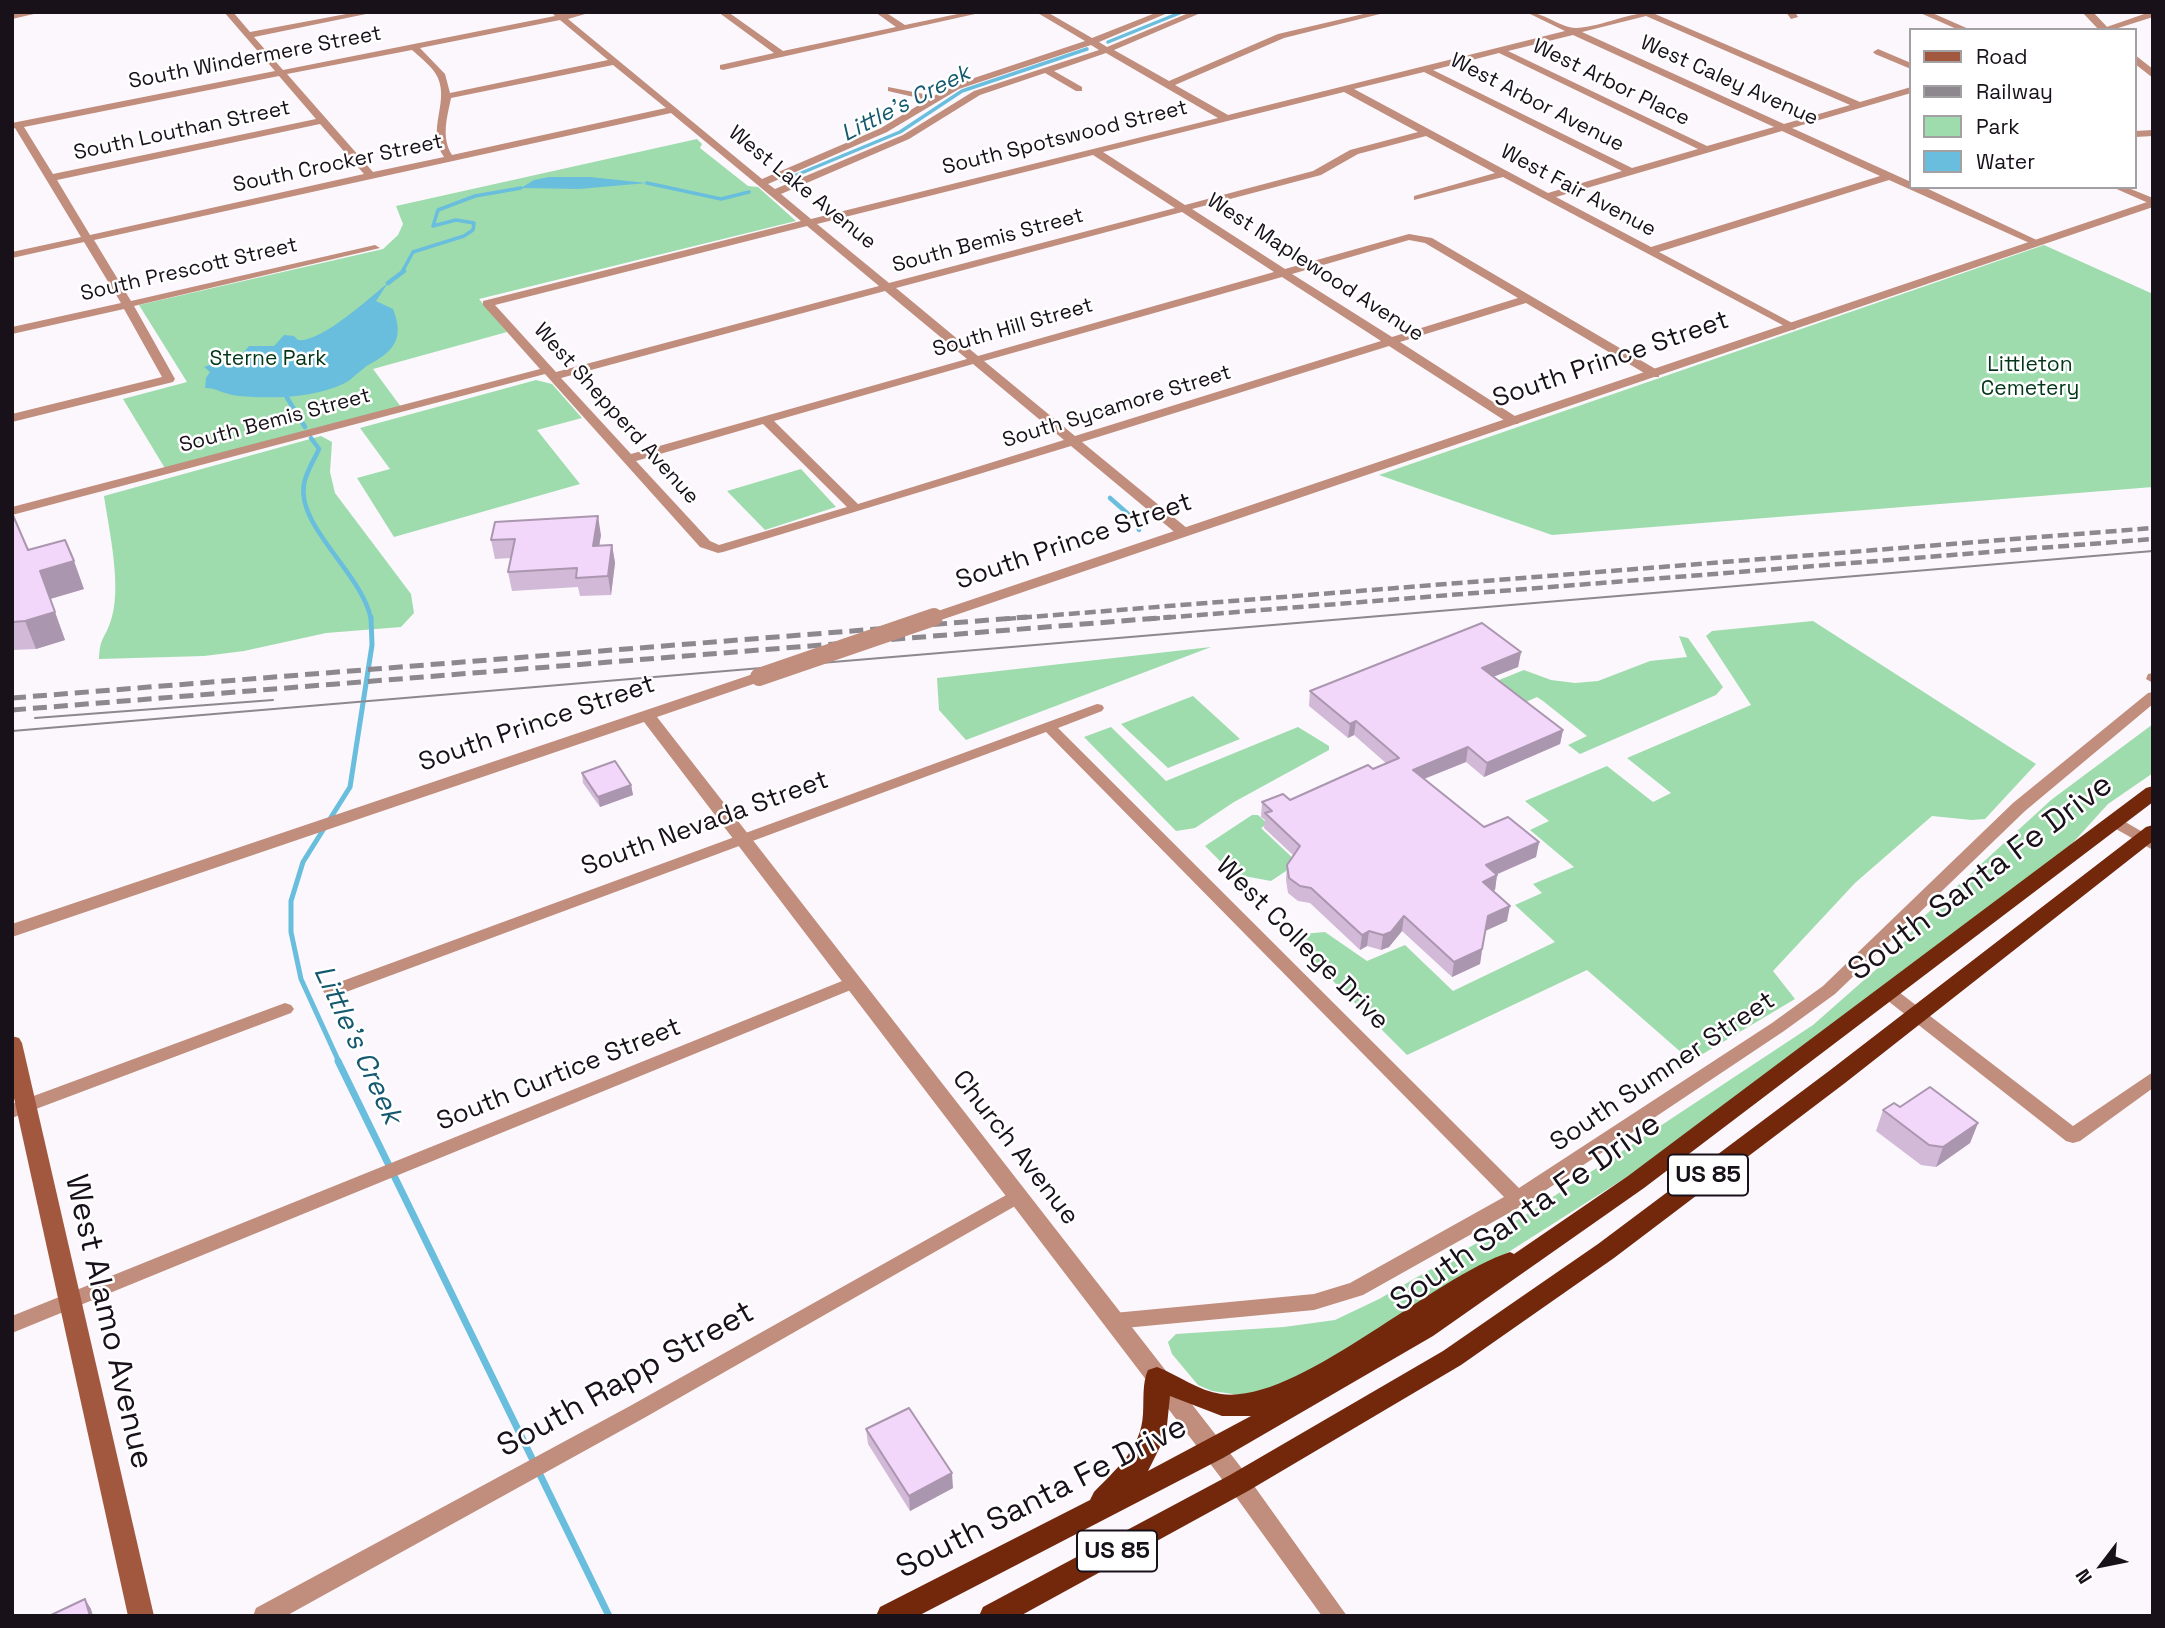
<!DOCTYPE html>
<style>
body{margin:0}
#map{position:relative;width:2165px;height:1628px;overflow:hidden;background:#fbf7fc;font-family:"Space Grotesk",sans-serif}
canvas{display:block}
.frame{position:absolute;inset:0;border:14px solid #18111a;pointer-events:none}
.legend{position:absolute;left:1909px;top:28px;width:228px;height:161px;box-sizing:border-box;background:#fff;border:2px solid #a3a0a3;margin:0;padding:9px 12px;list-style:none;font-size:21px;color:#18111a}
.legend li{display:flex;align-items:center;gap:14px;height:35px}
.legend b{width:35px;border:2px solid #a3a0a3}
.north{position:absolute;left:2067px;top:1530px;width:70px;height:70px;-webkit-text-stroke:5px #fff;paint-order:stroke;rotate:238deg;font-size:19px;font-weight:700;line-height:28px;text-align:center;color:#18111a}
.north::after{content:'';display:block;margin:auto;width:24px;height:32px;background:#18111a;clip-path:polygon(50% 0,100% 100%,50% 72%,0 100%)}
</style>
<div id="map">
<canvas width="2165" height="1628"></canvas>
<div class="frame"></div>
<ul class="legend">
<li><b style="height:9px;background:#a2583f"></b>Road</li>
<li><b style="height:9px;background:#8d878e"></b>Railway</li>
<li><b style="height:19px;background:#9edcad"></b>Park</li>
<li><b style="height:19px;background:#6abedd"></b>Water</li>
</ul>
<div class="north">N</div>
</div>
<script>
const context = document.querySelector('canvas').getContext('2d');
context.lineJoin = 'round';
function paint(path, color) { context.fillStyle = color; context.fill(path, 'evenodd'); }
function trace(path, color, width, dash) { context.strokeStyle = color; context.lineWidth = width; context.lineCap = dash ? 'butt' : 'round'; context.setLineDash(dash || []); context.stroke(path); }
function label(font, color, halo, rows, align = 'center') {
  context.font = font + ' "Space Grotesk",sans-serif'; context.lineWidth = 5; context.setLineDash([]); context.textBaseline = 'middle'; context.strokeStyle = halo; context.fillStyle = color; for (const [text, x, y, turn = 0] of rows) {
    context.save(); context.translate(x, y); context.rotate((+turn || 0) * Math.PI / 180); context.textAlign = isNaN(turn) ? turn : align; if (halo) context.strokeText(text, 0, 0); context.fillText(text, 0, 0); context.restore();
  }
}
const green = new Path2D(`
 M697,139L702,144L700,148L748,186L758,187L796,221L479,299L507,332L373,369L401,407L166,470L123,399L187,382L139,305L383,249L398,235L403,224L396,206Z
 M2044,245L2153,294V487L1552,535L1379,475Z
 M536,380L552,384L582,418L537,430L580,484L394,537L357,478L390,469L360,428Z
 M321,436L332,442L330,472L335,493L411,594L414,613L401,627L326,633L244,651L204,656L99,659C100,637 104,640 110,623C123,590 109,531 104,496Z
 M801,469L836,507L765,530L727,491Z
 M1813,621L2036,764L1985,819L1972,820L1932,816L1855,883L1773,971L1795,999L1691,1061L1587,970L1407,1055L1292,940L1302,934L1325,932L1367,961L1405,945L1453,991L1555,942L1515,905L1542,893L1533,884L1574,867L1530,830L1549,821L1525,801L1607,766L1653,802L1671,793L1627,758L1751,705L1706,636L1712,631Z
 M1679,636L1688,638L1723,687L1716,695L1580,754L1568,745L1587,736L1543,701L1537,697L1517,706L1489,684L1524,670L1551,680L1575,683L1598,681L1650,661L1687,657Z
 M1211,647L966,740L939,710L937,678Z
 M1193,696L1240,739L1168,768L1121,724Z
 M2153,724V773L2108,804L2069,847L1644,1166L1395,1324L1260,1398L1212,1391L1198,1385L1172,1354L1168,1342L1176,1334L1284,1327L1335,1320L1379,1299L1524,1216L1813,1025L1897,951L1919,921L2051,800Z
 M1111,727L1166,781L1298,727L1329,746V750L1234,802L1195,828L1176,831L1084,737Z
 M1252,815H1258L1268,824L1261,828L1298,863L1271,881L1233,874L1205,846Z`);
const water = new Path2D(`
 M549,177H590L647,183L579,189L521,188L534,180Z
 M388,283L376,301L393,309C404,337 396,350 370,364C361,369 354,378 345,383C315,398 272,399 239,396C225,395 217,388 205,388L206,378L210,372L204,367L218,362L236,361L249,346H274L284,335L294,336L298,340C321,343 369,298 388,283Z`);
const streamFar3 = new Path2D(`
 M1108,42L1182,12
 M782,181L900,132L962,91L1087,49
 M647,183L721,199L749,192
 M402,272L413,252L464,236L473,230L474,223L456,220L433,226L438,210L475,196L521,188`);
const streamFar2 = new Path2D(`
 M388,283L404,271
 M286,396L305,427
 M311,438L319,449C314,460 306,472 304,484C296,526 362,573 371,619
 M1110,498L1135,520L1139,530`);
const streamFar1 = new Path2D(`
 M339,1062L301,979L291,932V901L303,862L350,787L372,645L371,617`);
const stream = new Path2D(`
 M338,1061L609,1616`);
const minor = new Path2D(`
 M35,12L34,14L12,19V13Z
 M224,12H233L250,32L357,12L371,13L254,37L283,70L555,16L551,12L563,14L592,12L568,19L762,179L881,128L927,100L888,91V87L934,96L953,85L1085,41L1036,12H1047L1092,38L1158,12H1170L1099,42L1107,47L1191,12H1203L1114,50L1169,81L1278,34L1372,12H1388L1284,38L1175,85L1228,115L1565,31L1526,12C1544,12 1562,29 1577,28C1604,26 1629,12 1657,12L1655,14L1860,102L1911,87V93L1792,128L1911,182V187H1924L2043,243L2034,245L1889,180L1659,252L1796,325V329L1792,330L1503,177L1414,200V196L1495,173L1426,136L1358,154L1321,175L1192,209L1285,269L1409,234L1432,238L1659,371V377H1651L1526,303L1400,342L1518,418V424H1510L1389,346L1082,442L1188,529V535H1178L1071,446L723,552L718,553L700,547L545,374L12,515V507L540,369L483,305V301L801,221L671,113L94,240L131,301L375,245L380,248L134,306L175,379L173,382L12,422V414L162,377L124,309L12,334V327L121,303L84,242L12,258V252L81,237L15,128L12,129V123L275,71ZM1646,16L1850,105L1784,124L1582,32ZM560,20L608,60L450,93L445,74L420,48ZM1573,35L1774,127L1707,146L1508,51ZM1091,45L1099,50L974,91L903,135L775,189L768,184L887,132L959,89ZM412,50C421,58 433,67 438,78C449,104 426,130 444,157L373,172L287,74ZM1106,53L1218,118L811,219L781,194L909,139L980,95L1045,73L1076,91H1082V87L1054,71ZM1499,53L1698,149L1632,168L1433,70ZM613,65L666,108L452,155C441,137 447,118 451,98ZM1424,72L1622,171L1548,193L1354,89ZM279,76L316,119L53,174L24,127ZM1344,92L1418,132L1350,150L1313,171L1185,205L1103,152ZM320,124L364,174L90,235L57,180ZM1782,131L1880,176L1651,247L1556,197ZM1093,155L1175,208L889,283L817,224ZM1182,212L1274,272L978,356L896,288ZM807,226L879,286L556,372L495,305ZM1409,240L1425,243L1518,298L1392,337L1292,274ZM1282,277L1381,341L1075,436L984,361ZM885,291L967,359L631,454L561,378ZM973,364L1064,440L858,504L774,421ZM763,424L847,507L719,545L710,541L636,461Z
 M718,12H728L783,51L896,27L875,12H885L905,25L967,12H984L723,70L720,69V65L774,53Z
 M1786,12H1795L1798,17L1791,19Z
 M1918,12H1930L1971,30H1959Z
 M2150,12H2153V17L2112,30H2098Z
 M1878,49L1911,63V69L1875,54L1873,52Z
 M2153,130V136L2135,137V131Z
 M2112,187H2126L2153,198V205Z
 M2153,673V683L2146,679L2148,674Z
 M2153,692V704L2025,811L1835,994L1784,1031L1525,1204L1363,1295L1314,1310L1114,1329L1107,1327L1104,1321L1107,1315L1114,1313L1314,1294L1350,1283L1504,1197L1046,732L338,995H326L323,991L326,987L1097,704L1102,705L1104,708L1102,711L1058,728L1519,1188L1772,1023L1823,986L2013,803L2148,693Z
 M2115,816L2153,838V850L2109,825L2107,821L2109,817Z
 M852,977L858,979L861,983L858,987L12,1333V1316Z
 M1889,987L1895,989L2073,1126L2153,1072V1088L2080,1141L2073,1143L2066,1141L1883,997L1880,993L1883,989Z
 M285,1003L291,1005L294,1009L291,1013L12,1118V1104Z
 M1017,1189L1024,1191L1027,1196L1024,1201L644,1418L286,1616H253L256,1608L630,1406Z
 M1239,1473L1247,1476L1347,1616H1322L1231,1490L1228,1483L1231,1476Z`);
const tertiary = new Path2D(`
 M2082,12H2093L2110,30H2099Z
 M2135,55L2153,69V78L2135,64Z
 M2153,200V207L941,620H929L927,617L929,614Z
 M759,672L767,677L765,680L657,717L1247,1475L1251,1483L1247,1491L1239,1494L1231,1491L644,722L12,937V924Z`);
const secondary = new Path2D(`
 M12,1036L19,1038L22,1043L154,1616H128L12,1089Z`);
const trunk = new Path2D(`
 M2153,786V802L1644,1188L1433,1336L1223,1458L918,1616H876L880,1607L1090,1500L1094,1492C1117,1468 1141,1449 1143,1414C1144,1400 1142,1383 1148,1370L1157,1367C1178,1375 1199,1391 1221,1394C1297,1405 1429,1279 1510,1252L1514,1254L1628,1176L2146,788ZM1170,1396L1222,1416H1251L1148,1471L1166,1435Z
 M2153,825V841L1845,1083L1614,1258L1461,1365L1248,1491L1020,1616H979L983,1607L1230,1475L1443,1351L1598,1244L1829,1071L2146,827Z`);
const tram = new Path2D(`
 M35,718L273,700
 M12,731L2153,551`);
const railFar1 = new Path2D(`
 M1005,619L2153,528
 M1149,619L2153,539`);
const rail = new Path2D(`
 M12,698L1027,617
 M12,710L1171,617`);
const tertiaryBridgeFar1 = new Path2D(`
 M929,619L935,617`);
const tertiaryBridge = new Path2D(`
 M759,677L934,617`);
const wall = new Path2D(`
 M12,513L28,550L84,589L50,599L65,640L36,649L12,650Z
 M601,535L599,546L612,545L615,563L611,595L580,596L578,587L512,591L508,572L511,558L495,559L491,540Z
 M1521,652L1518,667L1493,677L1563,730L1560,744L1484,777L1466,762L1424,779L1484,827L1539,842L1536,857L1496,875H1497L1495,890L1493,891L1507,921L1485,931L1480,964L1452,977L1402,931L1389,947L1381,950L1367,946L1360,950L1310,903L1298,901L1288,893L1286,880L1287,865L1293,855L1264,828L1265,820L1261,817L1262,802L1290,800L1387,764L1354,735L1348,738L1309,706L1310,691Z
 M582,773L631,785L633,795L600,807L583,783Z
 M1900,1107L1978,1123L1970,1143L1936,1167L1921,1165L1876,1131L1883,1110Z
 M866,1429L953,1488L910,1511L868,1444Z`);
const shadedWall = new Path2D(`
 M598,516L601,535L596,564L593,546Z
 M612,545L615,563L611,595L608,576Z
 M74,561L84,589L50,599L40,571Z
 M55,612L65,640L36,649L25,621Z
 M1521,652L1518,667L1480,682L1482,668Z
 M1356,721L1354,735L1348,738L1350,724Z
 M1563,730L1560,744L1484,777L1487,763Z
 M1468,747L1466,762L1411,784L1413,770Z
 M631,785L633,795L600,807L598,797Z
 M1539,842L1536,857L1483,880L1486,865Z
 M1497,875L1495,890L1481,897L1483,882Z
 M1510,906L1507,921L1485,931L1488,916Z
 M1404,916L1402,931L1389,947L1381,950L1383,935Z
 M1369,931L1367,946L1360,950L1362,935Z
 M1482,949L1480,964L1452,977L1454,962Z
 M1978,1123L1970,1143L1936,1167L1943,1147Z
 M952,1473L953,1488L910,1511L909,1496Z
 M85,1599L91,1609L93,1616H90Z`);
const building = new Path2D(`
 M12,513L28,550L65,540L74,561L40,571L55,612L25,621L12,622Z
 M598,516L593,546L612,545L608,576L576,578L577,568L508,572L515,539L491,540L495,522Z
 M1482,623L1521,652L1482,668L1563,730L1487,763L1468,747L1413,770L1484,827L1508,817L1539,842L1486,865L1497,875L1483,882L1510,906L1488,916L1482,949L1454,962L1404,916L1391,932L1383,935L1369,931L1362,935L1311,888L1300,886L1289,878L1287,865L1300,846L1265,813L1272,811L1262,802L1283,794L1290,800L1368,765L1373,769L1399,758L1356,721L1350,724L1310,691Z
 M615,761L631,785L598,797L582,773Z
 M1930,1087L1978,1123L1943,1147L1929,1145L1883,1110L1894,1103L1900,1107Z
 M909,1408L952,1473L909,1496L866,1429Z
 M85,1599L90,1616H49Z`);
const farStreetnames = [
 ["South Windermere Street",255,58,-11],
 ["West Caley Avenue",1729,81,24],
 ["West Arbor Place",1611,83,26],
 ["West Arbor Avenue",1537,103,27],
 ["South Louthan Street",182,131,-12],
 ["South Spotswood Street",1065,138,-14],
 ["South Crocker Street",338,164,-12],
 ["West Lake Avenue",802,188,39],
 ["West Fair Avenue",1578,191,28],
 ["South Bemis Street",988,241,-15],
 ["West Maplewood Avenue",1315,268,33],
 ["South Prescott Street",189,270,-13],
 ["South Hill Street",1013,328,-16],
 ["South Sycamore Street",1117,407,-17],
 ["West Shepperd Avenue",616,414,48],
 ["South Bemis Street",275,421,-15]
];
const farParknames = [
 ["Sterne Park",268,359],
 ["Littleton",2030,365],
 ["Cemetery",2030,389]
];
const farWaternames = [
 ["Little's Creek",906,104,-27]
];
const shields = [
 [1708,1175,80],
 [1117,1551,80]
];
const shieldNames = [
 ["US 85",1708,1175],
 ["US 85",1117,1551]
];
const streetNames = [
 ["South Prince Street",1611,360,-19],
 ["South Prince Street",1074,542,-19],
 ["South Prince Street",537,724,-19],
 ["South Nevada Street",705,824,-20],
 ["West College Drive",1302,944,45],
 ["South Sumner Street",1663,1072,-34],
 ["South Curtice Street",559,1075,-22],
 ["Church Avenue",1015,1148,52]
];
const waterNames = [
 ["Little's Creek",357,1045,65]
];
const nearStreetnames = [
 ["South Santa Fe Drive",1981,878,-37],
 ["South Santa Fe Drive",1526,1213,-35],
 ["West Alamo Avenue",108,1322,77],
 ["South Rapp Street",626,1380,-29],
 ["South Santa Fe Drive",1042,1498,-27]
];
paint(green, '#9edcad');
paint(water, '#6abedd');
trace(streamFar3, '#6abedd', 3.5);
trace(streamFar2, '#6abedd', 4.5);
trace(streamFar1, '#6abedd', 5);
trace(stream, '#6abedd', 7);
paint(minor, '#c18d7c');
paint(tertiary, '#c18d7c');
paint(secondary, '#a2583f');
paint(trunk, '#73280c');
trace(tram, '#8d878e', 2);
trace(railFar1, '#8d878e', 4.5, [11, 5]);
trace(rail, '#8d878e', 5, [14, 7]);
trace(tertiaryBridgeFar1, '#c18d7c', 14);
trace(tertiaryBridge, '#c18d7c', 18);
paint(wall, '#d1b9d7');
paint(shadedWall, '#aa96af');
paint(building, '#f3d7fa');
trace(building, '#aa96af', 2);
label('21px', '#18111a', '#fff', farStreetnames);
label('21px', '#033618', '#fff', farParknames);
label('italic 23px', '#14596f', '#fff', farWaternames);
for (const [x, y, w] of shields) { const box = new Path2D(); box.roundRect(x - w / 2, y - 20.5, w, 41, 5); context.fillStyle = '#fff'; context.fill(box); trace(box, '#18111a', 2); }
label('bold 24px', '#18111a', null, shieldNames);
label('26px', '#18111a', '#fff', streetNames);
label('italic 28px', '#14596f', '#fff', waterNames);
label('32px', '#18111a', '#fff', nearStreetnames);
</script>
